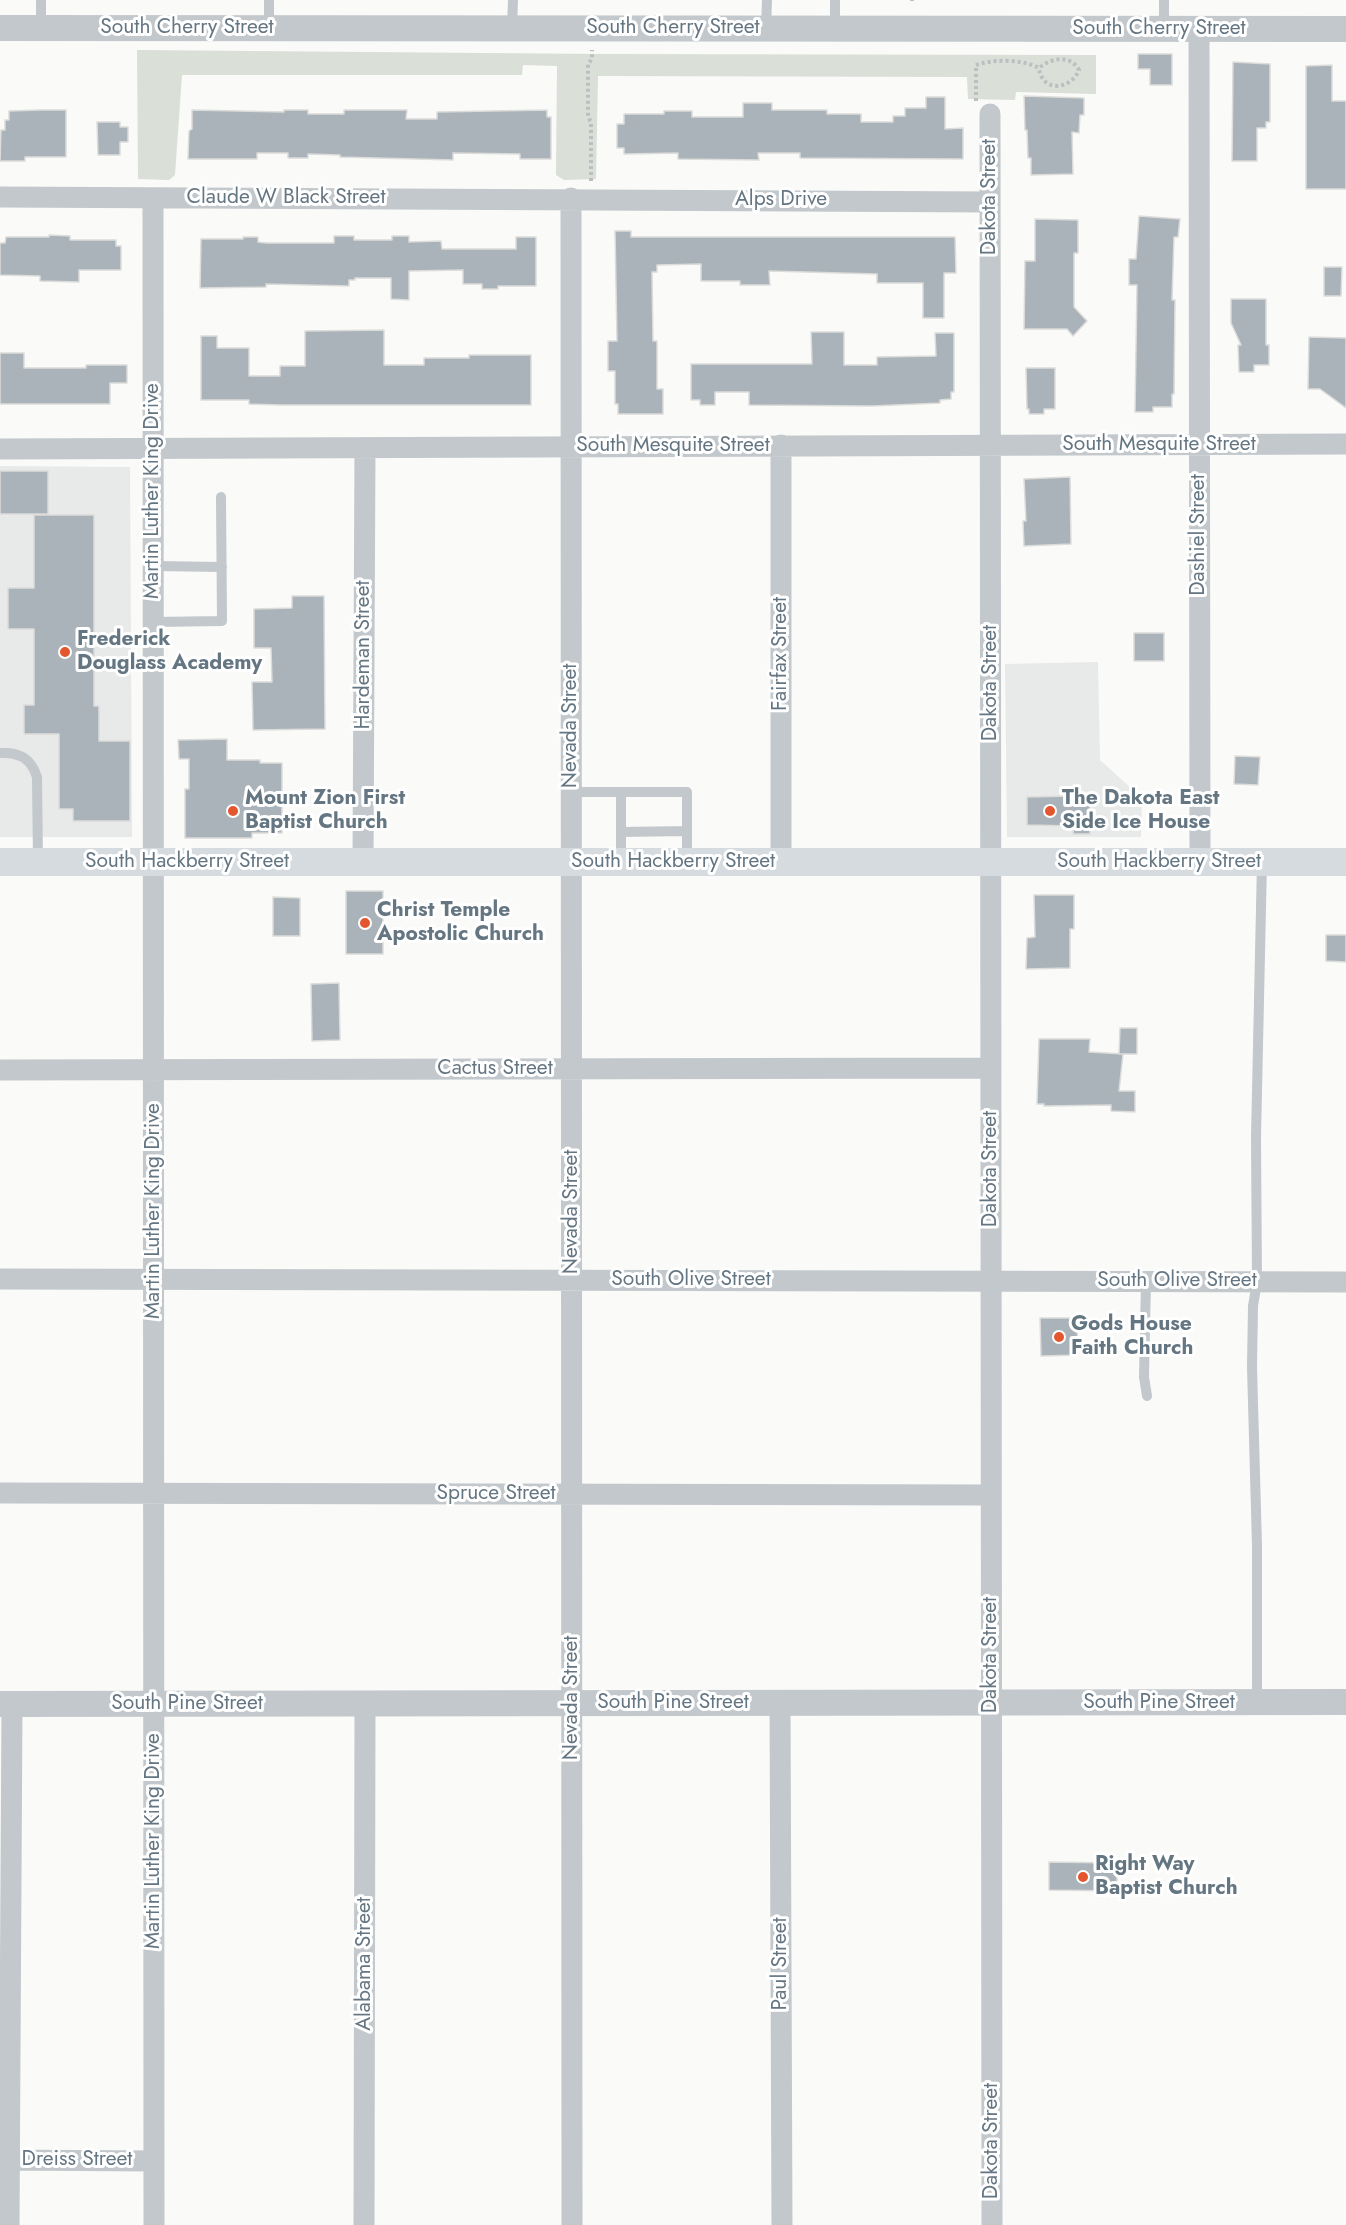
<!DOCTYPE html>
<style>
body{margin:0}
canvas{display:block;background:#fafaf8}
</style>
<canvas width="1346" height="2225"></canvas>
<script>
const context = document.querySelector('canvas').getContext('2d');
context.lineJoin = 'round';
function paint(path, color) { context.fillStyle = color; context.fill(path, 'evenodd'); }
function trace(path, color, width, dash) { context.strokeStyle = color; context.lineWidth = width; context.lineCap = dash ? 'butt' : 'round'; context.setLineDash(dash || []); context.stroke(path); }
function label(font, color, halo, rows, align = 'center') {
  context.font = font + ' Jost,sans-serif'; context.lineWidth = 6; context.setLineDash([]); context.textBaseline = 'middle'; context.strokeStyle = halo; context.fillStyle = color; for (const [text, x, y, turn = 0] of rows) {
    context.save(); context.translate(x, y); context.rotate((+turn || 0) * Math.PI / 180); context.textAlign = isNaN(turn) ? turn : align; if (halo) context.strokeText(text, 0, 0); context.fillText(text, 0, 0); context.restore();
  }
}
const built = new Path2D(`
 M0,466L130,467L132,837H0Z
 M1098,662L1100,760L1142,798L1141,837H1007L1005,664Z`);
const green = new Path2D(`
 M137,50L598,54L1096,55V94L1016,92L1015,100L968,99L967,77L598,76L596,179L564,180L556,175L557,66L523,65L522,75H182L175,175L169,180L138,179Z`);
const building = new Path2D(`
 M1138,54H1172V85H1150V69H1138Z
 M1233,62L1270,64V122H1266V128H1257V161H1232Z
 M1332,65V101H1346V189H1306V66Z
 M1024,96L1084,98V115H1080L1079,133L1072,132L1073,174L1031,175V158H1028L1027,130H1025Z
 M926,97H945V129L963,128V159L800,158V153H758L759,160L678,159V153L624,154V148H617V124H624V114H664V111H692V117H743V103H772V110H827V114H861V122H893V116H905V108H926Z
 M40,110H66V157H25V161H0L1,130H5V120H9V111Z
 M192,110L284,112V110H308V114H344V110H407L406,119H437V112L547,110V117H551V159H520V154L453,153V160L340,157V155L308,154V158H288V153H257V159H188L189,131L192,129Z
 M97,122H120V127H128V142H120V155H98Z
 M1139,216L1180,219L1178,237H1174L1172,300H1175L1174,394H1172V407H1153V412H1135L1137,285H1129V259H1136Z
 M1035,219L1078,220V253H1074V307L1087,321L1073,336L1067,329H1024L1025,261H1035Z
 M615,231H631V237H955L956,273H944V318H923V283H877V274L769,271L770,285H740V281H701V264L657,265V272H652L653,341H657V389H663V414H618V404H615V371H608V341H617Z
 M49,235L70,236V240H116V246H121V270H79V282L40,281V276L0,275V243H5L6,237H49Z
 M334,236H354V240H392V236H409V242L441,241L442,249H516V237H536V286H498V289H482V284H463V270L409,271V300L391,299V278H355V280H349V286L266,284V287L200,288L201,239H243V237H258V242L266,243H334Z
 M1324,267H1342L1341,296H1324Z
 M1231,299H1266V345H1269V365H1254V372H1239L1238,345H1241L1231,323Z
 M384,330V365H424V358H469V355H531V405H280L249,404V400H201V336H217V348H249V376H280V366H305V331Z
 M811,332H844V365H877V357L936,356L935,333H954V392H951V399L940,400V403L872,406L749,405V392H715V405H700V400H691V364H812Z
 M1309,337L1346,338V408L1320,389H1308Z
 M0,353H24V368H86V365H127V383H110V404H0Z
 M1026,368H1055V409H1044V414H1029V409H1027Z
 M0,471H48V514H0Z
 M1070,477L1071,544L1024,546L1023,521H1026L1024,479Z
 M34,515H94V706H99V741H130V821H73V809H59V734H24V705H34V629H8V588H34Z
 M292,596H324L325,729L253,730L252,682H272L271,648H254V609L292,608Z
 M1134,633H1164V661H1134Z
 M227,739V760H260V763H282V833H252V838H185V789H189V759H179L178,740Z
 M1235,756L1260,757L1258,785L1234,784Z
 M1074,796H1090V834H1073L1074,826L1027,825V797Z
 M346,891H383V954H346Z
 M1034,895H1074V929H1070V968L1026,969L1027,938L1035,937Z
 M273,897L300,898V936H273Z
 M1326,935H1346V962L1326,961Z
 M339,983L340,1040L312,1041L311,984Z
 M1120,1028H1137V1054H1119Z
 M1039,1039H1090L1089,1052L1123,1054L1119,1091H1135V1112L1111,1111V1105L1044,1106V1104H1037Z
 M1040,1318H1077L1078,1355L1041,1356Z
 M1049,1862L1117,1863V1891L1049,1890Z`);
const path = new Path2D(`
 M912,0V1
 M976,101V65C993,59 1023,59 1039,68C1051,58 1070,54 1079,70C1071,90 1042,93 1039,68
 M591,181V122L588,117V64L592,59V50`);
const service = new Path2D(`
 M269,0V28
 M1164,0V29
 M41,28V0
 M512,28L513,0
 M766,28L767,0
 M835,28V0
 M154,566L222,567
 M154,622L222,621L221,497
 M0,753C19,752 31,758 37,777L38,862
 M572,792H687V862
 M621,792V861
 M621,832L687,831
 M1146,1281L1144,1377L1147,1396
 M1257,1703V1546L1252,1367L1253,1306L1257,1282L1256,1137L1262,862`);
const minor = new Path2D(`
 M1199,29L1200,862
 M990,114L992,2225
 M0,197L990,202
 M153,198L154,2225
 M571,198L572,2225
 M781,445V862
 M0,449L1346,444
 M363,862L365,449
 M0,1070L991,1068
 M0,1279L1346,1282
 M0,1493L991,1495
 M780,1703L782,2225
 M0,2160L154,2161
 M9,2225L12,1704
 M364,2225L365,1703`);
const tertiary = new Path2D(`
 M0,28L1346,29
 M0,1704L1346,1702`);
const secondary = new Path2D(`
 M0,862H1346`);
const markers = [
 [65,652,6,"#e4572e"],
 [233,811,6,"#e4572e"],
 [1050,811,6,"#e4572e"],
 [365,923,6,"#e4572e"],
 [1059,1337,6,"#e4572e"],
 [1083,1877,6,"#e4572e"]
];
const streetNames = [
 ["South Cherry Street",187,28],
 ["South Cherry Street",673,28],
 ["South Cherry Street",1159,29],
 ["Dakota Street",990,197,-90],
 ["Claude W Black Street",286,198],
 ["Alps Drive",781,200],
 ["South Mesquite Street",1159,445],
 ["South Mesquite Street",673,446],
 ["Martin Luther King Drive",153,491,-90],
 ["Dashiel Street",1199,535,-90],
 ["Fairfax Street",781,654,-90],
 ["Hardeman Street",364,655,-90],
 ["Dakota Street",991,683,-90],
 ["Nevada Street",571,726,-90],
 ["South Hackberry Street",187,862],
 ["South Hackberry Street",673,862],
 ["South Hackberry Street",1159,862],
 ["Cactus Street",495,1069],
 ["Dakota Street",991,1169,-90],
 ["Martin Luther King Drive",154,1211,-90],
 ["Nevada Street",572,1212,-90],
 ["South Olive Street",691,1280],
 ["South Olive Street",1177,1281],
 ["Spruce Street",496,1494],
 ["Dakota Street",991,1655,-90],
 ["Nevada Street",572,1698,-90],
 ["South Pine Street",673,1703],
 ["South Pine Street",1159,1703],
 ["South Pine Street",187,1704],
 ["Martin Luther King Drive",154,1841,-90],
 ["Alabama Street",365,1964,-90],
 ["Paul Street",781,1964,-90],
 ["Dakota Street",992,2141,-90],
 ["Dreiss Street",77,2160]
];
const poiNames = [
 ["Frederick",77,640],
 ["Douglass Academy",77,664],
 ["Mount Zion First",245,799],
 ["Baptist Church",245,823],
 ["The Dakota East",1062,799],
 ["Side Ice House",1062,823],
 ["Christ Temple",377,911],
 ["Apostolic Church",377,935],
 ["Gods House",1071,1325],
 ["Faith Church",1071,1349],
 ["Right Way",1095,1865],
 ["Baptist Church",1095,1889]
];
paint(built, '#e8e9e9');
paint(green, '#dadfd7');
paint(building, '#aab3b9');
trace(building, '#dcdcda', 1.5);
trace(path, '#bbbfc2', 4, [3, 3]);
trace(service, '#c3c8cc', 10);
trace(minor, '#c3c8cc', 21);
trace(tertiary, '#c3c8cc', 26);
trace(secondary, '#d6dbdf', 28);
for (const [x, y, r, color] of markers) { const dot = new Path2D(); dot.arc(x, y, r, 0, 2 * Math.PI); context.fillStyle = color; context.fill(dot); trace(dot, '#fff', 2); }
label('21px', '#657683', '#fff', streetNames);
label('bold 21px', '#657683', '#fff', poiNames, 'left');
</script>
